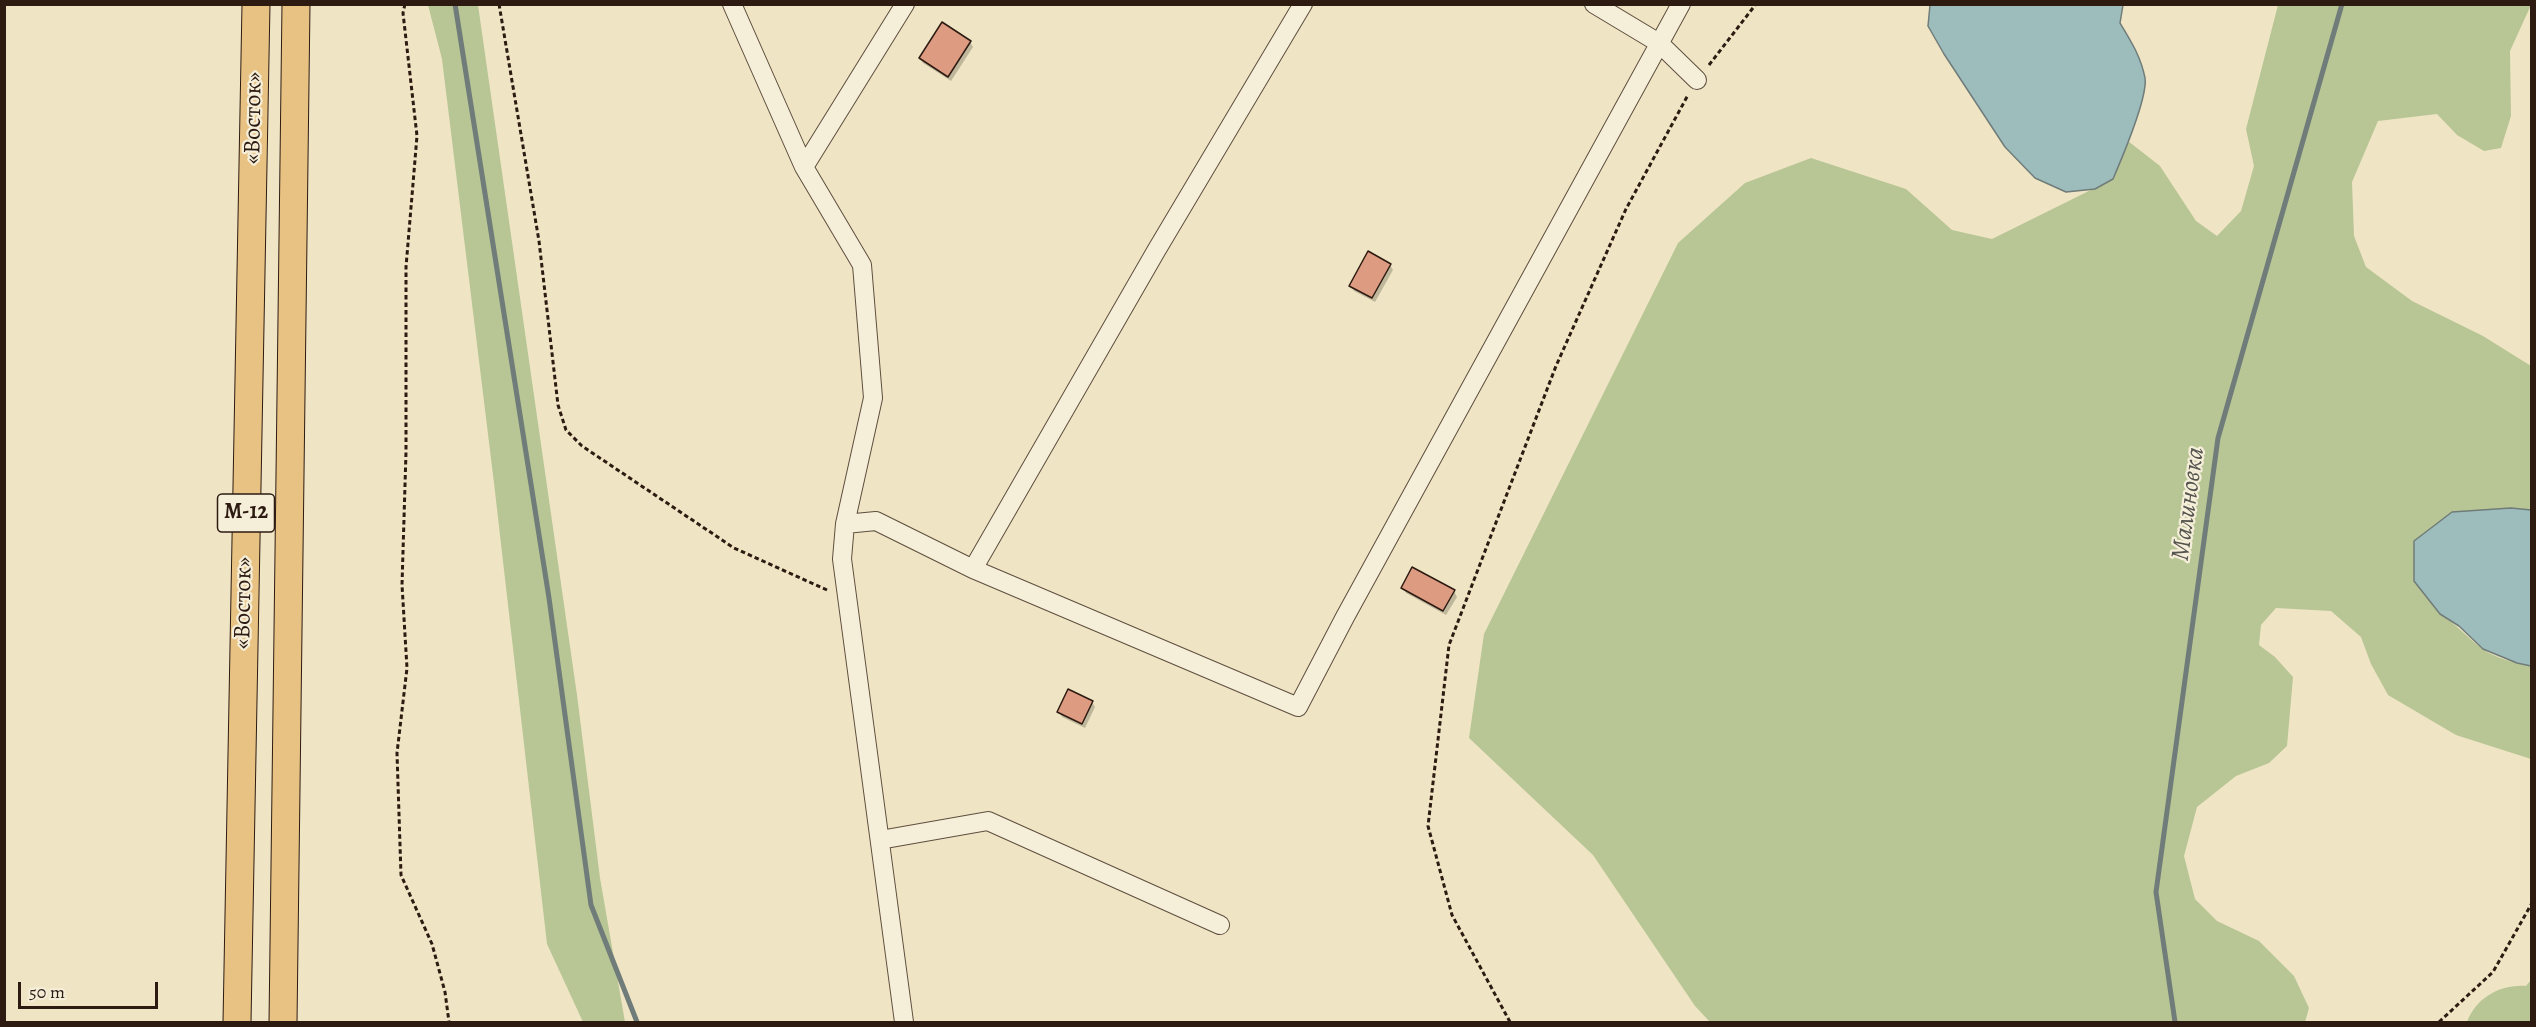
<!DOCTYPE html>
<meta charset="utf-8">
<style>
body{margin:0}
#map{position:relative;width:2536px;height:1027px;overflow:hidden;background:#efe5c4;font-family:Alegreya,serif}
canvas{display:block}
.frame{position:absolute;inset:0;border:6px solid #2d1b12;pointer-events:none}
.scale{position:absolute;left:18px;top:982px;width:140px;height:27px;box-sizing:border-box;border:3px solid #2d1b12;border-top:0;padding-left:8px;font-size:18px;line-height:21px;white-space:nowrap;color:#2d1b12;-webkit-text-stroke:4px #f5eed9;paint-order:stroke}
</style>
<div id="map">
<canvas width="2536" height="1027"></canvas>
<div class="frame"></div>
<div class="scale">50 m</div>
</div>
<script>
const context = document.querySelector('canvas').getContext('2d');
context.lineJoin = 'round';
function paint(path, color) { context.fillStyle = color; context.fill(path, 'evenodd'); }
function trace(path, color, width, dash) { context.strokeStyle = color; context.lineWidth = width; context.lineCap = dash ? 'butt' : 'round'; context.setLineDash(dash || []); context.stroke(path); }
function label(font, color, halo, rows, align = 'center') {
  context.font = font + ' Alegreya,serif'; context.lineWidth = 4.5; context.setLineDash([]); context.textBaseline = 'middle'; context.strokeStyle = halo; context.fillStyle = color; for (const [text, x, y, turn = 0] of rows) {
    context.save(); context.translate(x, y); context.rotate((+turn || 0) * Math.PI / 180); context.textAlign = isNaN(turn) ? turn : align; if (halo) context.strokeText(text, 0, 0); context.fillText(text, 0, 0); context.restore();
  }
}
const green = new Path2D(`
 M428,5H478L577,695L600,878L625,1022H583L547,944L494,483L442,59Z
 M2278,5H2531L2510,51L2511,116L2501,148L2484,151L2457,135L2437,114L2378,121L2352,182L2354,236L2366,267L2412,301L2483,336L2531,366V510L2511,508L2440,614C2456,624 2467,637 2481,648C2494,658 2516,663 2531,666V759L2456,735L2388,695L2371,664L2361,637L2331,611L2276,608L2261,625L2259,645L2275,657L2293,677L2287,746L2269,763L2236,776L2197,807L2184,856L2195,899L2217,921L2259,941L2294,976L2309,1008L2305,1022H1710L1695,1006L1593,855L1469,738L1484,634L1678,243L1745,183L1811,158L1906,189L1952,230L1992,239L2113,179L2128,141L2160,166L2196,221L2217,236L2241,211L2254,166L2246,129Z
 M2531,980V1022H2467C2476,998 2500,984 2526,986Z`);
const water = new Path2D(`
 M1930,5H2123L2120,23C2131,41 2141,57 2145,78C2148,97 2122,158 2113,179L2095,189L2066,192L2035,178L2005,147L1944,54L1928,26Z
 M2511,508L2531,510V666L2517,663L2483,649L2459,626L2440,614L2414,581V541L2452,512Z`);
const shadow = new Path2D(`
 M970,42L973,47L951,81L923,63L920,58Z
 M1390,265L1393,270L1375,302L1354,291L1351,286Z
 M1403,588L1454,591L1457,597L1446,615L1406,593Z
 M1092,702L1095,707L1085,728L1062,717L1059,711Z`);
const stream = new Path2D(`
 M455,4L549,598L591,905L637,1022
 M2175,1022L2156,892L2218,438L2342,4`);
const building = new Path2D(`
 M942,22L971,41L948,77L919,58Z
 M1368,251L1391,264L1372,298L1349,286Z
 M1412,567L1455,590L1443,611L1401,588Z
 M1068,689L1093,701L1082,724L1057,712Z`);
const path = new Path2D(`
 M405,4L403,13L417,136L406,267V452L402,585L407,668L397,753L401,875L432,944L445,992L449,1022
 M499,4L539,241L558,405L566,430L582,446L734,548L827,590
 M1709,65L1756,4
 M1510,1022L1452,915L1428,826L1449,645L1556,366L1626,209L1688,95
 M2439,1022L2493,972L2532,903`);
const minor = new Path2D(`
 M732,4L804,167L862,265L873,398L845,524
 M1594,4L1659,43L1697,80
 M804,167L905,4
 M973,569L1298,707L1345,617L1681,4
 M880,840L988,821L1220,925
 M904,1022L842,559L845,524L876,521L973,569L1156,251L1303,4`);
const highway = new Path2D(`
 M237,1022L256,4
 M283,1022L296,4`);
const shields = [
 [246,513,57]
];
const shieldNames = [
 ["М-12",246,513]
];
const streetNames = [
 ["«Восток»",254,118,-89],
 ["«Восток»",244,603,-89]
];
const waterNames = [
 ["Малиновка",2189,504,-82]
];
paint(green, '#b8c595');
paint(water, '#9dbdbd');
trace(water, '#707c79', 1.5);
paint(shadow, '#0003');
trace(stream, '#707c79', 5);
paint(building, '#dd9b81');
trace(building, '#2d1b12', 1.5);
trace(minor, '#5e4e3e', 20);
trace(highway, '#2d1b12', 29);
trace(path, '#2d1b12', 3, [4.5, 3]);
trace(minor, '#f5eed9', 18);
trace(highway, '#e8c282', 27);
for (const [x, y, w] of shields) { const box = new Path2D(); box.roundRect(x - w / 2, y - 19, w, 38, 4.5); context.fillStyle = '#f5eed9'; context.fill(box); trace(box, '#2d1b12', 1.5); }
label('bold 22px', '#2d1b12', null, shieldNames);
label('24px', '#2d1b12', '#f5eed9', streetNames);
label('italic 26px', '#54544e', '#f5eed9', waterNames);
</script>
